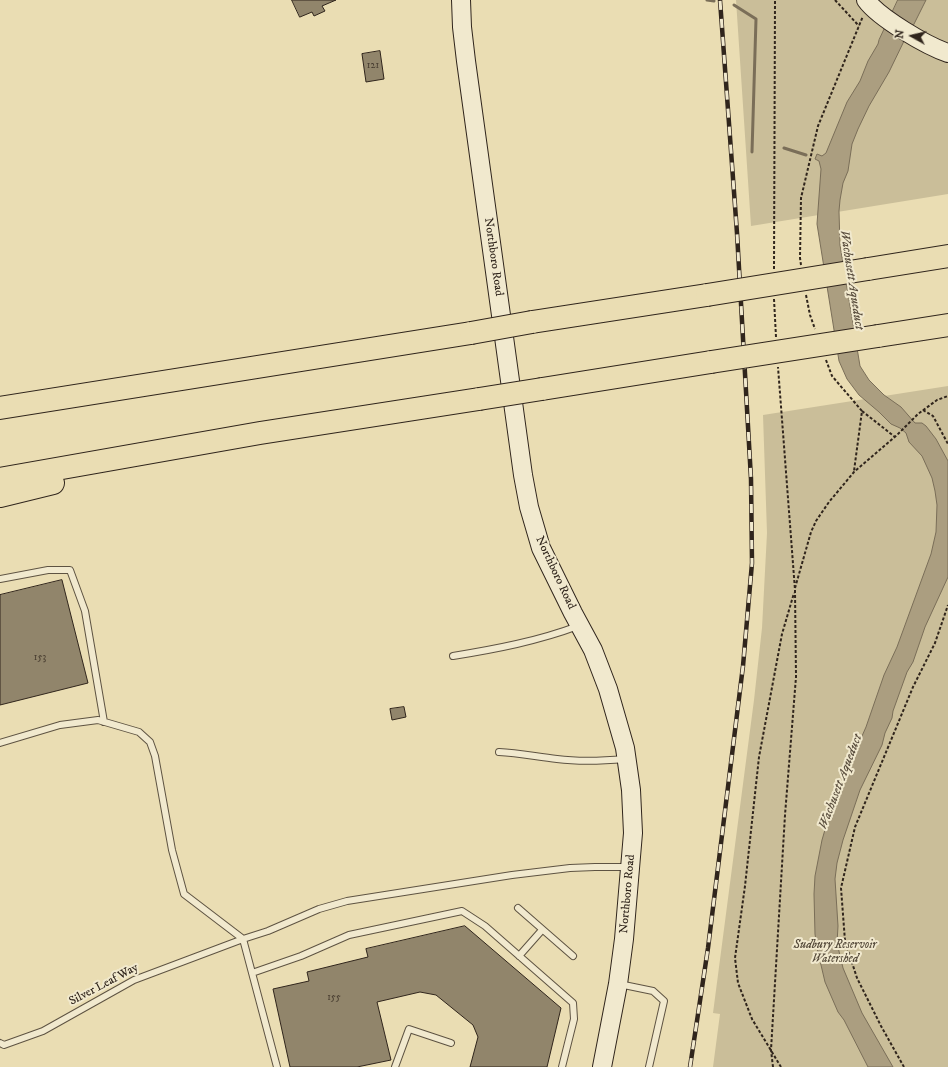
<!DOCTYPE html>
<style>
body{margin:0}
#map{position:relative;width:948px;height:1067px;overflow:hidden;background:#eaddb3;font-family:"IM FELL DW Pica",serif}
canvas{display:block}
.north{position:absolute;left:892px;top:16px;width:40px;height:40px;-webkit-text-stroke:3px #f1e9ce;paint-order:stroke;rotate:278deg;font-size:11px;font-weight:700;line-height:16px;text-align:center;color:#30251c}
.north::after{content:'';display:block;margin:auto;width:14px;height:18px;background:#30251c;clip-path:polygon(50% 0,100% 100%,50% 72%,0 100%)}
</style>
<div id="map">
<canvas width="948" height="1067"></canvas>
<div class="north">N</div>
</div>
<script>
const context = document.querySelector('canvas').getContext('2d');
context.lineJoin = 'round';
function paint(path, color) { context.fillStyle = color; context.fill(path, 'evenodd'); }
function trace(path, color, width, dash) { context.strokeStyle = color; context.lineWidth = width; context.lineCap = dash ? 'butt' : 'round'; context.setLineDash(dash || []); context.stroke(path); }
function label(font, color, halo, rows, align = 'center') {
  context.font = font + ' "IM FELL DW Pica",serif'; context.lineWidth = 4; context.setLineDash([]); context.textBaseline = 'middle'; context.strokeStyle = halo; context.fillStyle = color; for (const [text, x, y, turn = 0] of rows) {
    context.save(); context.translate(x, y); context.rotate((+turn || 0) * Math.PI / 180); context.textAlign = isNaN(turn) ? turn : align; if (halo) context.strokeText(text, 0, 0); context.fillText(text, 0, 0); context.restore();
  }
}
const green = new Path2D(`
 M736,0H948V194L751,226Z
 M948,386V1067H713L720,1014L713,1013L754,700L762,628L767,533L763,415Z`);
const water = new Path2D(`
 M898,0H926L914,24L905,39L889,72L869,106L858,129L852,144L848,171L843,183L840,200L839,211L840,245L860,366L869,380L884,395L901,407L915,423H922L926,426L936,439L948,461V577L925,627L913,662L907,672L893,711L892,718L885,733L882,745L860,790L843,840L837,863L835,879L838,926L837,943L843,968L862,1013L893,1067H868L844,1020L838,1012L825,982L817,948L815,934L814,894L815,876L822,840L829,816L847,774L850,763L866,727L884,675L897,647L931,554L936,532L937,505L935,491L932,478L922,456L909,442L906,433L900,428L891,424L879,412L859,395L847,379L839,361L817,224L821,169L819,161L815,159L817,154L822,156L826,153L847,102L860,81L868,61L878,44L879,40Z`);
const stream = new Path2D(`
 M707,0L714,1
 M734,5L756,19L752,152
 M784,148L806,155`);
const building = new Path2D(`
 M292,0H336L322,6L325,11L314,16L312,12L300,17Z
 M380,51L384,79L366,82L362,54Z
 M62,580L88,683L0,705V595Z
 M404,707L406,717L392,720L390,709Z
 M465,926L561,1008L547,1067H470L478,1037L473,1025L436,995L420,992L377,1002L391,1060L357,1067H290L273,989L309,981L307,972L368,957L366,949Z`);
const path = new Path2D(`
 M835,0L859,26
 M801,265L800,258L801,198L818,126L863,16
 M774,269L775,0
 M806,295L810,315L815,329
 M774,299L776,337
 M826,360L832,376L862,411L854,471
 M923,410L933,416L948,444
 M862,411L895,437
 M795,588L811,532L816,521L829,502L854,472L897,435L918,414L937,400L948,396
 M773,1067L771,1050L785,815L796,677L795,590L778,367
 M781,1067L752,1019L738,983L735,958L745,886L759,757L782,634L794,593
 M904,1067L881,1026L857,978L845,941L841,888L855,827L913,687L935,643L948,605`);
const service = new Path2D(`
 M0,579L48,570H70L85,611L104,722
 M453,656C496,649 538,641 578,626
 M0,743L60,725L98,720L139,732L150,742L155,756L172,850L184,894L243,939L277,1067
 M499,752C519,753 538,757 557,759C580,762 602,761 625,759
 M518,908L573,956
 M519,956L542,930
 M252,973L301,956L349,935L462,911L485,926L573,1003L574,1019L562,1067
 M619,984L653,991L664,1001L649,1067
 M0,1043L4,1045L43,1031L134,980L243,939L268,931L319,909L347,901L512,875L570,868L595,867H629
 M395,1067L409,1029L451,1043`);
const secondary = new Path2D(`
 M461,0L462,27L466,61L523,475L529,507L541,548L573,613L593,650L608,689L625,748L631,790L633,833L624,939L618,984L602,1067
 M866,0C879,18 927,46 948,53`);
const motorway = new Path2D(`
 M868,269L948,256
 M532,322L707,295
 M878,336L948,325
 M542,389L711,362
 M0,408L471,333
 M0,479L260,433L479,399
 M0,496L53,483`);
const rail = new Path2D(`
 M690,1067L708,948L743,666L752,563L751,479L737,233L720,0`);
const motorwayBridge = new Path2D(`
 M707,295L868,269
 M471,333L532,322
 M711,362L878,336
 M479,399L542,389`);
const numberNames = [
 ["121",373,66],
 ["153",40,658],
 ["155",334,998]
];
const streetNames = [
 ["Northboro Road",493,257,82],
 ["Northboro Road",555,573,65],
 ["Northboro Road",628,894,-85],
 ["Silver Leaf Way",104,985,-28]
];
const parkNames = [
 ["Sudbury Reservoir",835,946],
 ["Watershed",835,960]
];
const waterNames = [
 ["Wachusett Aqueduct",851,280,81],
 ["Wachusett Aqueduct",841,782,-69]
];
paint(green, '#cabe99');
paint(water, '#ab9e80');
trace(water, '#7a6e58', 1);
trace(stream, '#7a6e58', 3);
paint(building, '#91856b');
trace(building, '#30251c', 1);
trace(service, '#5e5342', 8);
trace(secondary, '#30251c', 20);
trace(motorway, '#30251c', 24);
trace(path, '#30251c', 2, [3, 2]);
trace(service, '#f1e9ce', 6);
trace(secondary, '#f1e9ce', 18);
trace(motorway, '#eaddb3', 22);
trace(rail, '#30251c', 4.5);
trace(rail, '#f1e9ce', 3, [9]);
trace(motorwayBridge, '#30251c', 24, []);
trace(motorwayBridge, '#eaddb3', 22);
label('10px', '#483d30', null, numberNames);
label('12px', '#30251c', '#f1e9ce', streetNames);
label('italic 12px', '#564b3b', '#f1e9ce', parkNames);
label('italic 13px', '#5b4f3f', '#f1e9ce', waterNames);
</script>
